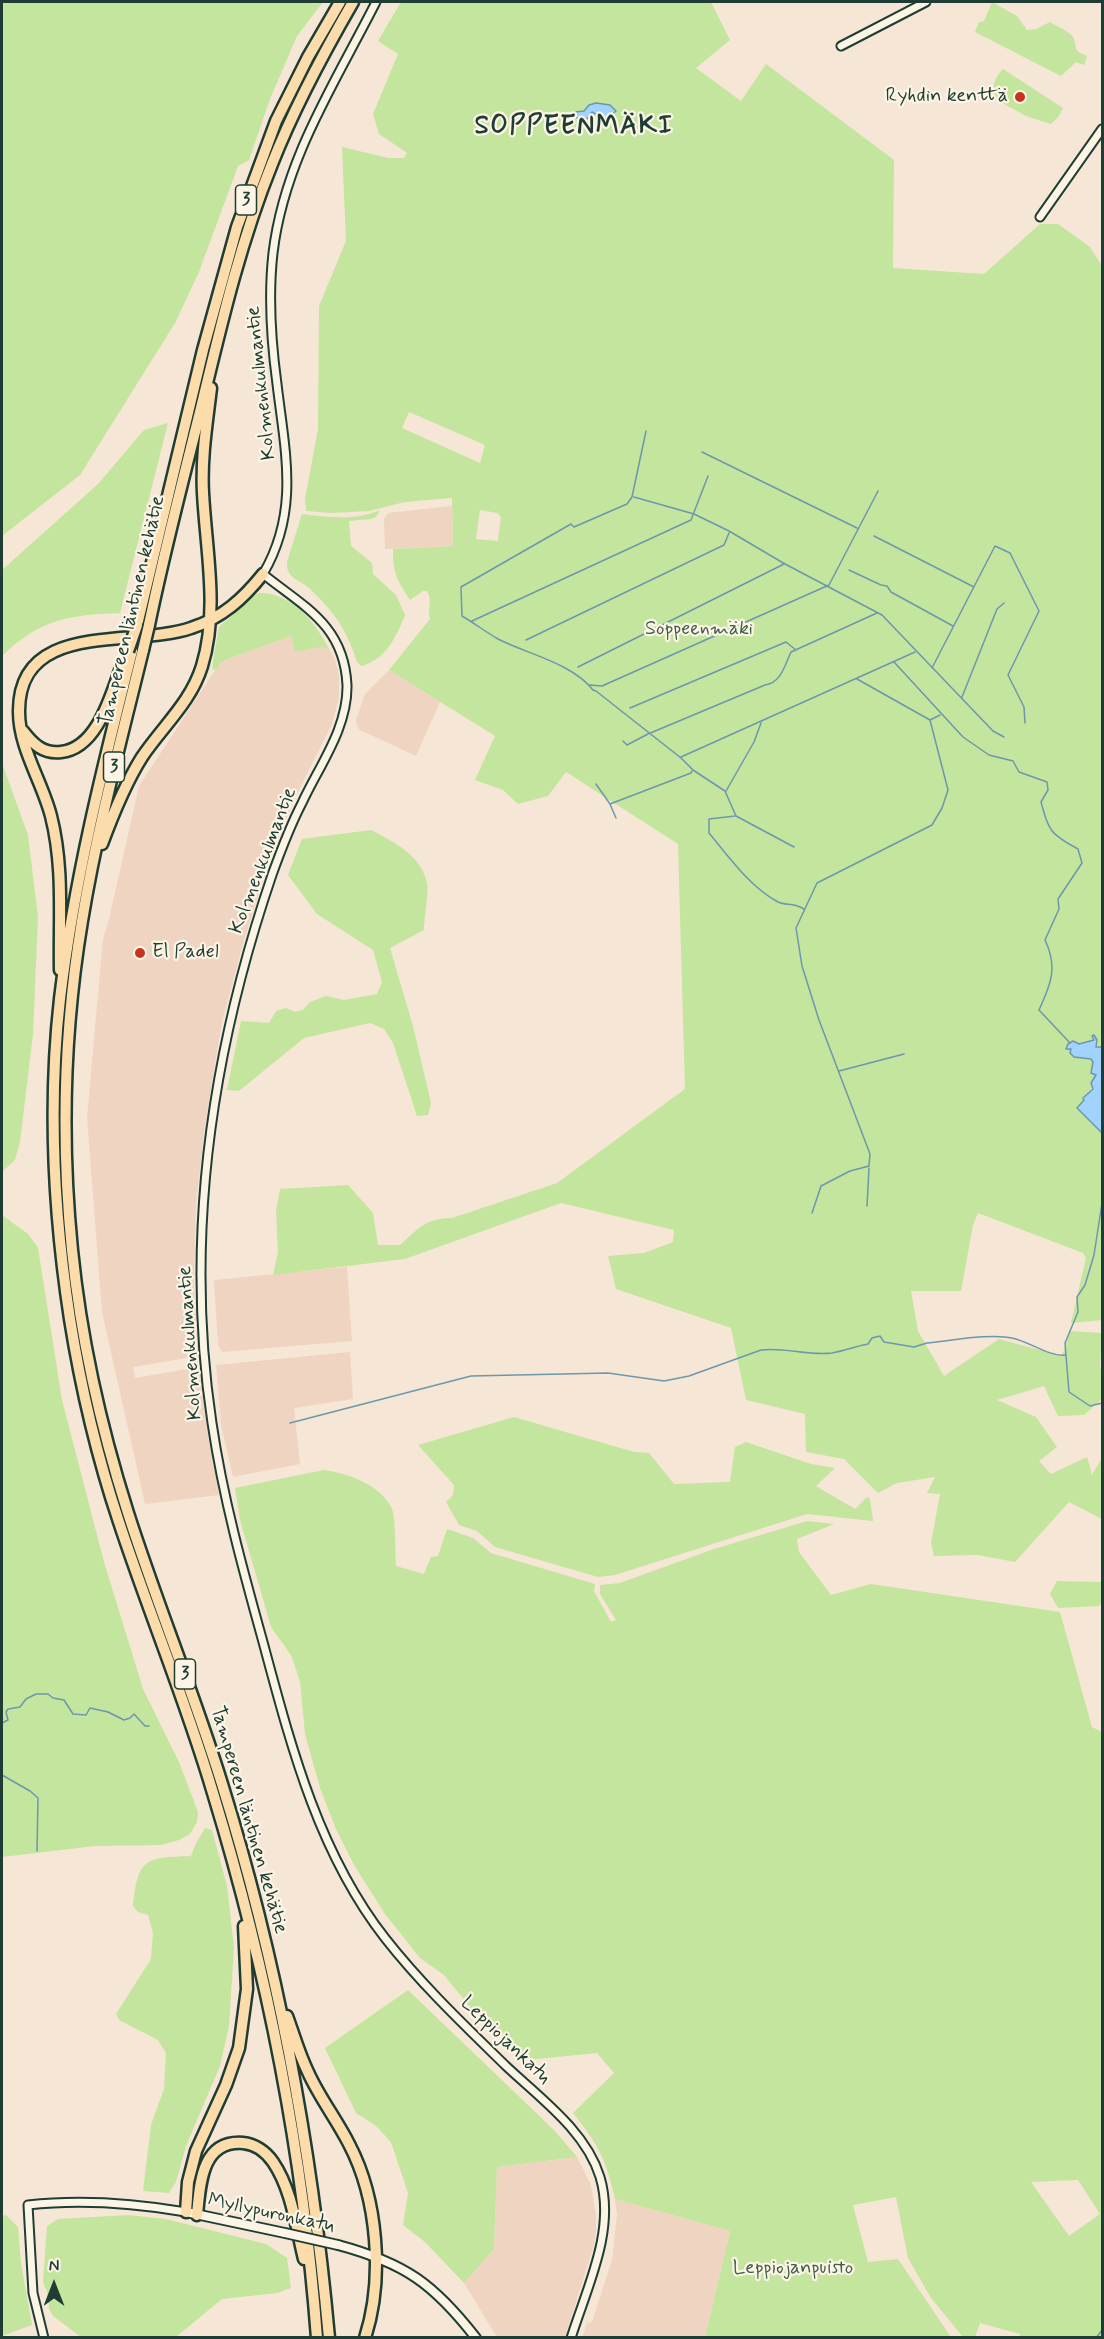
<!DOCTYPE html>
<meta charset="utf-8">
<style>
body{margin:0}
#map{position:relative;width:1104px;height:2339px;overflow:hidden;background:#f6e6d5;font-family:Mynerve,sans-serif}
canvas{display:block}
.frame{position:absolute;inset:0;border:3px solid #1f3d34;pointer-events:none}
.north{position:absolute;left:24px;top:2255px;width:60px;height:60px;-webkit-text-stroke:4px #fcf5e5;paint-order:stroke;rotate:0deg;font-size:16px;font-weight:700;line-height:24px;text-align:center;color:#1f3d34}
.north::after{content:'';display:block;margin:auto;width:21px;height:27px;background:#1f3d34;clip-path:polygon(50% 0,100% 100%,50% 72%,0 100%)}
</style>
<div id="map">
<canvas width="1104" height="2339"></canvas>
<div class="frame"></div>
<div class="north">N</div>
</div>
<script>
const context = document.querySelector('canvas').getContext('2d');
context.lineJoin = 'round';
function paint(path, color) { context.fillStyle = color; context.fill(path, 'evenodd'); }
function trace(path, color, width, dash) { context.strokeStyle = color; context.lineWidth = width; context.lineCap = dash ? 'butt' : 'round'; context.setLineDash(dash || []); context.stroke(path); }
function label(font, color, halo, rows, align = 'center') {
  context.font = font + ' Mynerve,sans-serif'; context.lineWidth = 4.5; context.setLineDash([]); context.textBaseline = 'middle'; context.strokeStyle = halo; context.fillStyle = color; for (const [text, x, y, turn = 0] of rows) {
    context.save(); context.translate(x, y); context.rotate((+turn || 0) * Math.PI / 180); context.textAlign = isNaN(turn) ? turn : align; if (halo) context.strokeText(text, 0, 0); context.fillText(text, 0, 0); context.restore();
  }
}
const built = new Path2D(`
 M452,506L453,546L385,549L384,519L388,513Z
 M291,636L295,652L321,647L329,649L335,659L339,675V698L332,724L291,806L269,861L245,937L222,1022L205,1125L196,1204L194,1284L199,1356L133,1367L135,1378L199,1367L207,1430L219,1495L145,1504L102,1312L87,1117L103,939L109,919L139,786L219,664L225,660Z
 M389,670L440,702L416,756L360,730L357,726L356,720L365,694Z
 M347,1267L352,1341L222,1352L218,1345L214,1280Z
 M350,1352L353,1399L294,1408L300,1464L233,1477L221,1425L216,1365Z
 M577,2157L591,2185L596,2216V2232L594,2245L565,2337H497L464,2283L494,2249L497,2167Z
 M615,2199L730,2231L705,2337L582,2338L587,2323L592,2322L612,2260L617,2215Z`);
const green = new Path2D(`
 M2,2H323L297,36L270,99L249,160L238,166L199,272L175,323L80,475L2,536Z
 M401,2H711L730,40L696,68L741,101L766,64L894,160L893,268L984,274L1040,224H1058L1090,247L1102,266V1046L1095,1047L1097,1040L1094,1035L1095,1040L1067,1049H1071L1074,1057L1091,1059C1102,1083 1086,1091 1081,1112L1102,1133V1320L1071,1323L1086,1258L1083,1253L978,1213L973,1225L961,1291H911L918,1331L944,1376L999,1339L1062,1356L1070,1331L1102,1333L1100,1366L1102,1376V1399L1084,1415L1058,1416L1044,1386L997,1400L1036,1417L1057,1447L1039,1461L1051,1474L1087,1457L1092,1475L1102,1458V1519L1069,1502L1015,1562L978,1555L934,1556L931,1543L940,1494L927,1493L935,1477L897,1483L878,1493L844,1459L806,1452L805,1414L746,1400L731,1328L616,1289L608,1256L644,1253L673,1242L674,1230L561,1203L405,1259L273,1275L278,1252L276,1212L280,1189L348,1185L373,1213L378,1245H400C418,1229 426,1218 452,1218L557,1183L685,1089L678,844L566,772L548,796L518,804L503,790L475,780L495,736L389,670L430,619C427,610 433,600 427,591H423L410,600C397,580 393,574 393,549L453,546L452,498L405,502L369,511L332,513L306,511L305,499L318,429L319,306L346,241L342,147L388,158H404L407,153L379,134L373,114L398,54L378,41ZM409,412L485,445L480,463L402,428ZM480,510L497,513L501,517L498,541L476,539Z
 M992,2L1017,16L1027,30L1036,29L1050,22C1057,27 1071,31 1074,39C1078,51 1073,50 1087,56L1084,65L1076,62L1061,76L975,32L979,22L984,21Z
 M1003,69L1063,108L1059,116L1051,124L1026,116L997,100C990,88 994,79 1003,69Z
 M168,423L120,613C69,615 40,619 2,656V570L98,484L144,430Z
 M380,510L377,516L371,519L349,521L351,546L372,563L373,574L396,595L405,615C396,637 386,660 361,666L357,662C346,628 335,613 309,588C299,579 286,579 287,562L302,514C328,517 355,521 380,510Z
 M258,593C291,592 315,621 329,649L321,647L295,652L291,636L225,660L219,664L217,669L213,670C211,663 218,637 219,627Z
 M2,763L28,835L38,917L33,1034L20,1142L15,1160L2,1172Z
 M371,830C394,842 421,855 427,883C429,889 424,920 424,930L390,948L413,1026L431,1103L428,1115L417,1116L393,1043L384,1029L370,1023L304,1038L239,1091L227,1090L241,1021L269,1023L276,1011L286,1008L295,1012L303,1010L310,1002L326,996L344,1000L377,994L382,982L373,950L317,914L288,875L302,839Z
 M2,1215L28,1234L38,1248L62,1400L104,1562L143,1689L179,1762L198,1812L197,1822L190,1834L179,1840L161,1845L95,1846L2,1857Z
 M514,1417L634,1452L649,1453L674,1484L730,1482L735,1447L746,1442L811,1464L835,1468L816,1486L855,1509L867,1497L870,1499L873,1521L807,1514L615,1575L598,1577L495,1547L477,1531L459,1525L446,1502L453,1495L454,1485L418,1445Z
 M324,1470C347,1473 382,1485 392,1509C396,1520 395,1552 396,1566L424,1574L431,1557L438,1556L447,1529L473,1538L491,1553L595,1584L594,1591L611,1622L616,1620L600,1594V1585L620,1583L714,1549L807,1521L834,1524L797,1539L799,1552L831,1595L871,1584L1060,1612L1092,1727L1102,1732V2337H1020V2334L980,2323L975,2337H963L931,2298L908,2258L896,2197L853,2205L868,2262L898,2259L951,2337H705L730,2231L615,2199C606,2159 598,2144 573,2113L614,2073L597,2053L527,2060L471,2008L444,1975L420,1958L385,1914L354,1865L336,1829L320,1788L305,1734L300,1681L291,1655L271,1627L240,1520L235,1488ZM1078,2180L1100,2214L1069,2236L1031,2182Z
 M1057,1581L1102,1582V1601L1099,1606L1058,1608L1050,1594Z
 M205,1828L212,1830L227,1886L234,1947L229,2026L220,2066L186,2146L176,2182L169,2193L143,2191L151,2125L164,2089L166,2053L158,2040L119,2020L116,2014L151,1959L153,1933L148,1915L138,1912L133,1906C138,1856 147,1858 191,1856L195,1845Z
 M408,1990L554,2130L577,2157L497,2167L494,2249L464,2283L425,2242L403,2225L408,2193L391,2142L376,2126L356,2113L325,2048Z
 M6,2215L18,2227L21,2263L32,2325L2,2336V2216Z
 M128,2215L166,2219L266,2244L287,2258L291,2288L277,2293L222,2299L176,2337H81L53,2316L49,2308L47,2292L43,2282L47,2226L58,2219Z`);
const water = new Path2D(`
 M596,103L610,105L616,111L608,118H602L592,112L586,120L583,117L580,119L575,117V112L584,111L589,105Z
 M1094,1035L1097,1040L1096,1047H1102V1133L1077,1108L1084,1100L1083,1098L1093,1089L1091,1083L1096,1075L1091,1073L1093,1062L1091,1059L1074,1057L1070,1053L1071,1049H1066L1068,1044L1073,1041L1079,1044L1094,1040L1092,1036Z`);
const stream = new Path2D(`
 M646,431L632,497L627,504L574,527L571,524L461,587L462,616C474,623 486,632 498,639C527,654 572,663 593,690L596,691L681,758L693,770L725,791L736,816L794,847
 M702,452L857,528
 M634,497L694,514L729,531L785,564L882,615L993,731L1004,737
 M874,536L974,587
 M849,570L881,585L887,586L891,592L953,626
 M472,621L691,520L708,476
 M526,640L724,545L729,533
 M894,662L963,737L989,755L1013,761L1019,772L1047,782L1048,790L1041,802C1049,831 1050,834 1078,849L1082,863L1058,899L1059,909L1045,940C1058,967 1051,984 1039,1010L1070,1043
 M578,667L784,564
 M932,668L995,546L1010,553L1039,611L1008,675L1024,707L1025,723
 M857,679L930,720L940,715
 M589,685L602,686L829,585L878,491
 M962,697L997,609L1004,603
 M630,708L786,642L796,650
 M623,741L627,745L648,734L765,685C781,683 785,665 791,652L877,613
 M681,757L915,652
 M596,784L610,804L616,818
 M726,791L754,742L761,723
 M610,804L691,773L692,771
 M735,816L709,819V833C729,857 750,887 778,902C786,906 793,902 804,909
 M839,1071L904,1054
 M1102,1169V1198
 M1102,1203L1094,1255L1085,1285L1077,1297L1078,1312L1065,1343L1069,1392L1090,1406L1102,1403
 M867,1206L869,1168
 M812,1213L821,1186L850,1171L869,1166L870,1154L819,1020L802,966L796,928L817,883L932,825L942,808L948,790L930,720
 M290,1423L471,1376L608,1373L664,1381L689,1376L761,1350C785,1347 808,1356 832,1353C844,1351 856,1346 868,1344L872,1338L880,1336L884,1342L914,1347L927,1343C949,1341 992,1333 1012,1338C1028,1341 1050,1357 1065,1355
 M2,1723L8,1720L6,1712L8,1709L20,1707L26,1699L36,1694H48L53,1698L64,1700L73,1714L86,1715L90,1708L108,1712L124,1720L130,1718L134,1714L145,1726H149
 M2,1775L30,1791L38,1798L37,1851
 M1096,2338L1102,2330`);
const tertiary = new Path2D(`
 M376,2C335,83 284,160 273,253C268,297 271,340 277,384C285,452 300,511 263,574C304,607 344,625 347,685C348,728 319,766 302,803C290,826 281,850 272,875C212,1051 184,1238 212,1423C223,1498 243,1570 263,1642C291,1746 318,1852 385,1938C421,1984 464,2025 506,2066C540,2098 586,2131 600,2177C616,2230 587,2287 571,2338
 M841,46L926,2
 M1040,217L1102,129
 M44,2338L33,2293L28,2205C81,2199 133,2203 186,2212`);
const secondary = new Path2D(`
 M186,2212L285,2233
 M338,2245C405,2263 434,2284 476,2338`);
const motorway = new Path2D(`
 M137,625L203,350L237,227L276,121L308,57L340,2
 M149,625C164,552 183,480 201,408C221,325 240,243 272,164C294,108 323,54 353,2
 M143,650C121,740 97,830 82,921C64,1029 61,1141 72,1250C81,1340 101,1428 128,1513C157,1604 194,1693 222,1784C278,1964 312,2150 329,2338
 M132,651C103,766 74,881 60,999C48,1105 54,1215 70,1319C81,1388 97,1456 119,1522C149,1613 186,1701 213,1793C267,1970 303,2153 317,2338
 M23,731C33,744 43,754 61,752C98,748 111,694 122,665
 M102,844C113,814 125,784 142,757C163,726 191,702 202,666C219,610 206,550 203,493C201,458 207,422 211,388
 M60,970C59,918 64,867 51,816C42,781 19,748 19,712C18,619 134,648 191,628C222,618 243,599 263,574
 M287,2016C294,2035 299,2054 308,2072C319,2097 337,2120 349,2144C378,2199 384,2279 365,2338
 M186,2212L188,2182L196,2151L226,2085L239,2048L247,1989L244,1926
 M197,2215C200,2185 201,2140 243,2143C255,2144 266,2152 273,2162C292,2190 296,2227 304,2259`);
const secondaryBridge = new Path2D(`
 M285,2233L338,2245`);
const motorwayBridge = new Path2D(`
 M143,650L149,625
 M128,651L137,625`);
const markers = [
 [1020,97,6,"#c8321e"],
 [140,953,6,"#c8321e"]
];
const shields = [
 [246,200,21],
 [114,767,21],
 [185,1674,21]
];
const shieldNames = [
 ["3",246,200],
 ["3",114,767],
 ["3",185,1674]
];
const poiNames = [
 ["Ryhdin kenttä",1008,97],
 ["El Padel",152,953,"left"]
];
const streetNames = [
 ["Kolmenkulmantie",262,383,-96],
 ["Tampereen läntinen kehätie",133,611,-77],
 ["Kolmenkulmantie",264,861,-69],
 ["Kolmenkulmantie",191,1343,-94],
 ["Tampereen läntinen kehätie",248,1820,74],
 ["Leppiojankatu",505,2041,44],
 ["Myllypuronkatu",271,2214,12]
];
const parkNames = [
 ["Soppeenmäki",699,630],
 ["Leppiojanpuisto",793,2269]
];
const districtNames = [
 ["SOPPEENMÄKI",574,128]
];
paint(built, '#efd4c2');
paint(green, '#c3e59e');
paint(water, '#a1d3fe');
trace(water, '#6d97ad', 1.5);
trace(stream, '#6d97ad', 1.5);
trace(tertiary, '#1f3d34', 11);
trace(secondary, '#1f3d34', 12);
trace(motorway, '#1f3d34', 15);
trace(tertiary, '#fcf5e5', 7);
trace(secondary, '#fcf5e5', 8);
trace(motorway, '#fddcac', 10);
trace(secondaryBridge, '#1f3d34', 12, []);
trace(motorwayBridge, '#1f3d34', 15, []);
trace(secondaryBridge, '#fcf5e5', 8);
trace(motorwayBridge, '#fddcac', 10);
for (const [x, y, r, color] of markers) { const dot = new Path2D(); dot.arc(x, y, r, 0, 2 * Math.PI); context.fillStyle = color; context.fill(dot); trace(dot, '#fcf5e5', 2); }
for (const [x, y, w] of shields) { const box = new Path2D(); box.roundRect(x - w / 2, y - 15, w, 30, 4.5); context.fillStyle = '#fcf5e5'; context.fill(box); trace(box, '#1f3d34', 1.5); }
label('bold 18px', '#1f3d34', null, shieldNames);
label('20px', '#1f3d34', '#fcf5e5', poiNames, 'right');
label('20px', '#1f3d34', '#fcf5e5', streetNames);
label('20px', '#405f49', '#fcf5e5', parkNames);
context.letterSpacing = '1.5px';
label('bold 26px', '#1f3d34', '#fcf5e5', districtNames);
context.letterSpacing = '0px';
</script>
